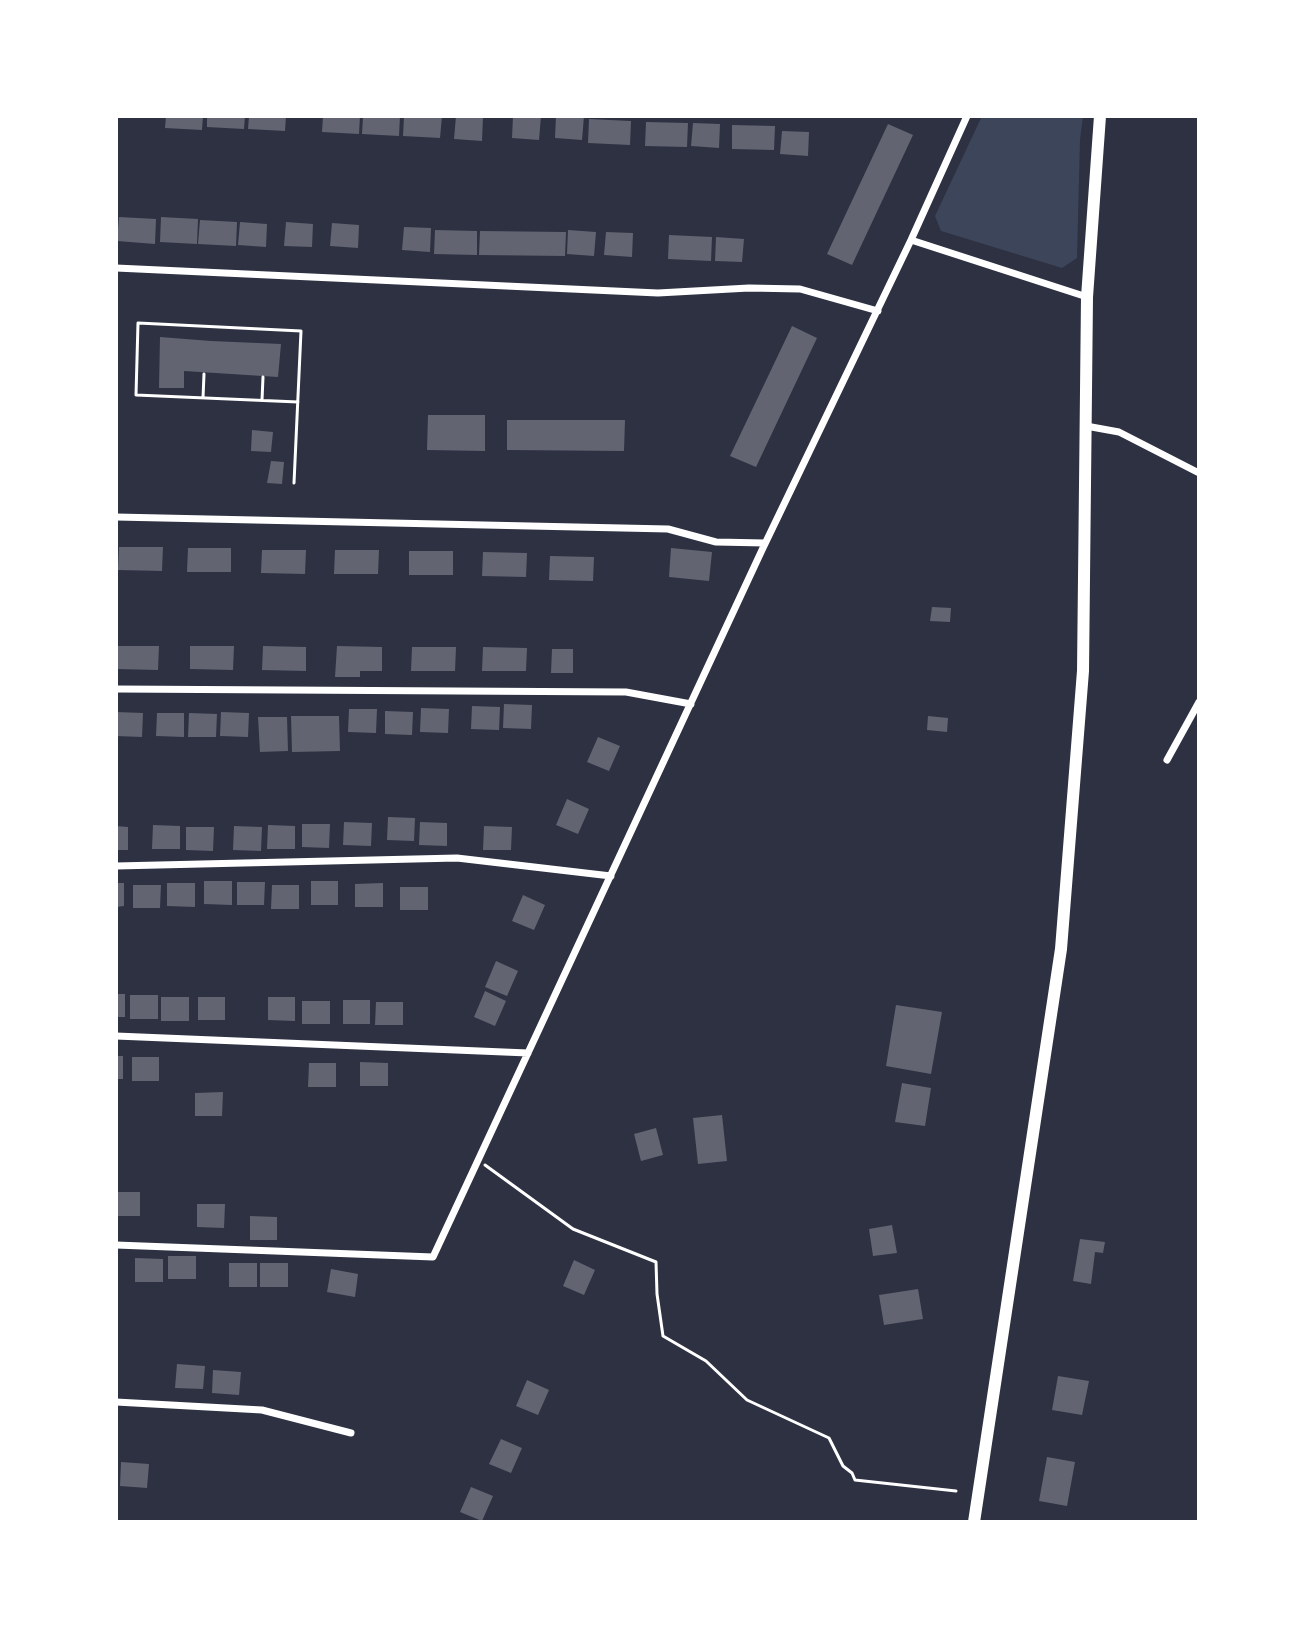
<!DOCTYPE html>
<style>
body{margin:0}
#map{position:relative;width:1315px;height:1638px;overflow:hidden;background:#2d3142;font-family:"PT Sans",sans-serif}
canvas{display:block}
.frame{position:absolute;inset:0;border:118px solid #fff;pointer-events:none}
</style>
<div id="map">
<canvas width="1315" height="1638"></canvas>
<div class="frame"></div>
</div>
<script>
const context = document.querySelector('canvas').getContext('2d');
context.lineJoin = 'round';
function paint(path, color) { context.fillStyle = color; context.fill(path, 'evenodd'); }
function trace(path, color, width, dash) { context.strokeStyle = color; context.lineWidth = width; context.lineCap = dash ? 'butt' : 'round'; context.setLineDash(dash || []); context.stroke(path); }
const green = new Path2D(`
 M982,116H1083L1080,140L1077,258L1062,268L941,231L935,216Z`);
const building = new Path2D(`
 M166,116H203L202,130L165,128Z
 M207,116H245L244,129L207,127Z
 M249,116H286L285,131L248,129Z
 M323,116H360L359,134L322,132Z
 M363,116H400L399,136L362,134Z
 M404,116H442L440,138L403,136Z
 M456,116L483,117L482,141L454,139Z
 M513,116H541L539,140L512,138Z
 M556,116H584L582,140L555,138Z
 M589,119L631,121L630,145L588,143Z
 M646,122L688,123L687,147L645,146Z
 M693,123L720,124L719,148L691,146Z
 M888,124L913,135L852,265L827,254Z
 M732,125L775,126L774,150L732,149Z
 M782,131L809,132L808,156L780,154Z
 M119,217L156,219L155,244L117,241Z
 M161,217L198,219L197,244L160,242Z
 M200,220L237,222L236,246L198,244Z
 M240,222L267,224L266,247L238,245Z
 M286,222L313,224L312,247L284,246Z
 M332,223L359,225L358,248L330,246Z
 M404,227L431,228L430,252L402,250Z
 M435,230L477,231V255L434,254Z
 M568,230L596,232L594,256L567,254Z
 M480,231L566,232L565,256L479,255Z
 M606,232L633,233L632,257L604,255Z
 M669,235L712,237L711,261L668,259Z
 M716,237L744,239L742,262L715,261Z
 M792,326L817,338L756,467L730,456Z
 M160,337L211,341L281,344L278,377L184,371V388H159Z
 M428,415H485V451L427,450Z
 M507,420H625L624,451L507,450Z
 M252,430L273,432L271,452L251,451Z
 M271,461L284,462L282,484L267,483Z
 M119,547H163L162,571L118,570Z
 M188,548H231V572H187Z
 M671,548L712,552L709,581L669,577Z
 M262,550H306L305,574L261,573Z
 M335,550H379L378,574H334Z
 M409,551H453V575H409Z
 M483,552L527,553L526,577L482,576Z
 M550,556L594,557L593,581L549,580Z
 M932,607L951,608L950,622L930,621Z
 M116,646H159L158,670L116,669Z
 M190,646H234L233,670L190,669Z
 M263,646L306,647V671L262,670Z
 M337,646L382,647V671H360V677H335Z
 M412,647H456L455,671H411Z
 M483,647L527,648L526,671H482Z
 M552,649H573V673H551Z
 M504,704L532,705L531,729L503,728Z
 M472,706L500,707L499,730L471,729Z
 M421,708L449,709L448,733L420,732Z
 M349,709H377L376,733L348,732Z
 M385,711L413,712L412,735L385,734Z
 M116,712L143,713L142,737L116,736Z
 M221,712L249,713L248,737L220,736Z
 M157,713H184V737L156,736Z
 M189,713L217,714L216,737H188Z
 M291,716H339L340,751L292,752Z
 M928,716L948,718L947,732L927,730Z
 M258,717H287L288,751L260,752Z
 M598,737L620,746L609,771L587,762Z
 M567,799L589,809L578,834L556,825Z
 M388,817L415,818L414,841L387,840Z
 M344,822L372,823L371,846L343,845Z
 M420,822L447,823V846L419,845Z
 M302,824H330L329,848L302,847Z
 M153,825L180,826V849H152Z
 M268,825L295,826V849H267Z
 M116,826L128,827V850H116Z
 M234,826L262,827L261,851L233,850Z
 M484,826L512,827L511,850H483Z
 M186,827H214L213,851L186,850Z
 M204,881H232V905L204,904Z
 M311,881H338V905H311Z
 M237,882H265L264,905H237Z
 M116,883H124V906L116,907Z
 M167,883H195V907L167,906Z
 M383,883V907H355V884Z
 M133,885H161L160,908H133Z
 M272,885H299V909H271Z
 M400,887H428V910H400Z
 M523,895L545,905L534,930L512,921Z
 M496,961L518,971L507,996L485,987Z
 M485,991L506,1001L495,1026L474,1017Z
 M116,994H125V1017H116Z
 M130,995H158V1019H130Z
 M161,997H189V1021H161Z
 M198,997H225V1020H198Z
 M268,997H295V1021L268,1020Z
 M343,1000H370V1024H343Z
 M302,1001H330V1024H302Z
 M376,1002H403V1025H375Z
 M896,1005L942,1012L931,1074L886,1066Z
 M116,1056H123V1079H116Z
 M132,1057H159V1081H132Z
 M360,1062L388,1063V1086H360Z
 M309,1063H336V1087H308Z
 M902,1083L931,1088L925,1126L895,1122Z
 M223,1092L222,1116H195V1093Z
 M722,1115L727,1161L698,1164L693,1118Z
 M656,1128L663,1155L641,1161L634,1134Z
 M116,1192H140V1216H116Z
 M197,1204H225L224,1228L197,1227Z
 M250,1216L277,1217V1240H250Z
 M892,1225L897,1253L873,1256L869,1229Z
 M1080,1239L1105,1242L1103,1253L1095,1252L1091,1284L1073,1281Z
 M168,1256H196V1279H168Z
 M135,1258L163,1259V1282H135Z
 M574,1260L595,1270L584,1295L563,1286Z
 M229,1263H257V1287H229Z
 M260,1263H288V1287H260Z
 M331,1269L358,1274L355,1297L327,1292Z
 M918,1289L923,1319L884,1325L879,1295Z
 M177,1364L205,1366L203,1389L175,1388Z
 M213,1370L241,1372L239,1395L212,1393Z
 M1058,1376L1089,1381L1082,1415L1052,1410Z
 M527,1380L549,1390L538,1415L516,1406Z
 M501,1439L522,1448L511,1473L489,1464Z
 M1047,1457L1075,1462L1067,1506L1039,1501Z
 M121,1462L149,1464L147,1488L120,1486Z
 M471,1487L493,1496L482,1521L460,1512Z`);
const path = new Path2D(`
 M203,398L204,374
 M262,400L263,377
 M294,483L301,331L138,323L136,395L298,402
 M485,1165L573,1229L656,1262L657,1294L663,1336L706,1361L747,1400L829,1438L843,1466L852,1473L855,1480L956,1491`);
const minor = new Path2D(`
 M911,240L1087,297
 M116,268L658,293L749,288L800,289L878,311
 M1086,426L1119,432L1199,473
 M116,517L668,529L716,542L765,543
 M116,689L626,692L691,704
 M1167,760L1199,702
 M116,866L457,858L611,876
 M116,1036L528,1053
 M116,1245L433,1257L762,550L911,240L967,116
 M116,1402L262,1410L351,1433`);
const primary = new Path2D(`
 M974,1522L1061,949L1083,671L1087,297L1100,116`);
paint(green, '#3c4559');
paint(building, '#626471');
trace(path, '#fff', 3);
trace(minor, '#fff', 7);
trace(primary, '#fff', 12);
</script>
